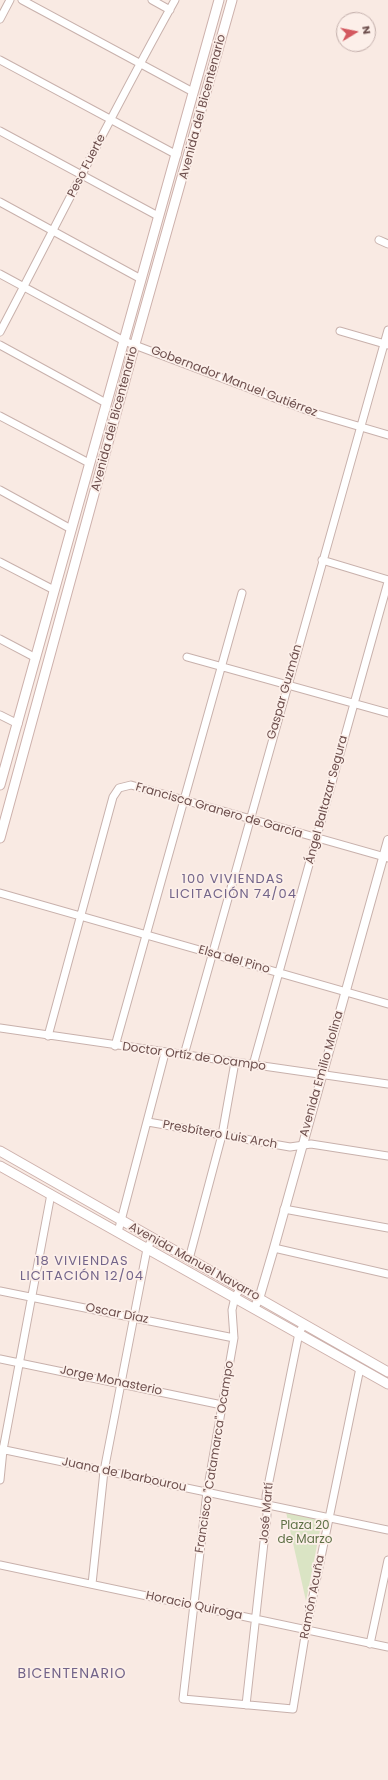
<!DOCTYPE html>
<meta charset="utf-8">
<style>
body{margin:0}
#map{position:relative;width:388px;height:1780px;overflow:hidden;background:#f9eae3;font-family:Poppins,sans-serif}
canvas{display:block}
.north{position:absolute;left:336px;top:12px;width:40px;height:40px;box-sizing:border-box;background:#fcefe9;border:1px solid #c3afab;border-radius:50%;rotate:80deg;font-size:11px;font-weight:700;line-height:16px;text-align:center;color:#6d4f4d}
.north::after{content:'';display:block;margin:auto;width:14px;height:18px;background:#d3585f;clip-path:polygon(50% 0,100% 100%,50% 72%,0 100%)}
</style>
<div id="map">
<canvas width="388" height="1780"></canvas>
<div class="north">N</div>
</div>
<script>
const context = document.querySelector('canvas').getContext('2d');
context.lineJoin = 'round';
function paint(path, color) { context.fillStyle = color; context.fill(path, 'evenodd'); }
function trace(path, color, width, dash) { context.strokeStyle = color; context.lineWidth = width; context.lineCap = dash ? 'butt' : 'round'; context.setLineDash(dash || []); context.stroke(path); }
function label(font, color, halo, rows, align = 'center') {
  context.font = font + ' Poppins,sans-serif'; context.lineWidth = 3.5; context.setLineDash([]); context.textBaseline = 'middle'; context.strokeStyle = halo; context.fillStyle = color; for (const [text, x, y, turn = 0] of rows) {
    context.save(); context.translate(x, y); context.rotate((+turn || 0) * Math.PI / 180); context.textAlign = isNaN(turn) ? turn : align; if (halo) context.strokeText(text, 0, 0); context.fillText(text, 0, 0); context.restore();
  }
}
const green = new Path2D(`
 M286,1512L317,1518L320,1520L321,1525L306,1601Z`);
const minor = new Path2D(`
 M22,0L193,92
 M152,0L170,10
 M0,19L10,0
 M0,60L177,155
 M0,131L158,216
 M0,202L141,279
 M379,240L388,244
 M0,274L124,341L317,414L388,435
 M340,331L388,345
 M0,332C58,222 114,109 175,0
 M0,345L106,403
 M0,416L89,463
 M0,490L71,529
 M322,560L388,580
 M0,562L54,590
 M0,639L36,658
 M187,657L388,713
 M0,715L18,724
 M0,893L388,1004
 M0,1028L388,1084
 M48,1036L113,797L119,788L131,785L388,858
 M115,1046L242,593
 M184,1055L388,330
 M253,1065L388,582
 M148,1122L290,1147L311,1144L388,1156
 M284,1209L388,1228
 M118,1232L165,1053
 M274,1248L388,1274
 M189,1259L222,1135L235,1062
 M240,1289L235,1297L232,1310L234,1338L207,1492L183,1699L293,1709L306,1630L360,1368
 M0,1291L234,1338
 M0,1359L222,1405
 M0,1449L388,1530
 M0,1480L3,1450L51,1194
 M0,1565L388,1647
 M92,1584L104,1471L147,1249L152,1239
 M370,1644L388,1560
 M246,1705L267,1515L266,1496L299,1333L304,1324`);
const tertiary = new Path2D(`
 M254,1308L259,1299L274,1248L388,840`);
const secondary = new Path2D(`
 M0,785L219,0
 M0,838L135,344L232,0
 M0,1151L388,1372
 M0,1166L388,1384`);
const streetNames = [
 ["Avenida del Bicentenario",203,107,-75],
 ["Peso Fuerte",87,166,-63],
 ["Gobernador Manuel Gutiérrez",234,382,21],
 ["Avenida del Bicentenario",115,419,-75],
 ["Gaspar Guzmán",285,692,-74],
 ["Ángel Baltazar Segura",327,800,-75],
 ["Francisca Granero de García",219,811,16],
 ["Elsa del Pino",234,960,16],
 ["Doctor Ortíz de Ocampo",194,1057,8],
 ["Avenida Emilio Molina",322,1074,-74],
 ["Presbítero Luis Arch",220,1135,10],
 ["Avenida Manuel Navarro",194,1262,29],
 ["Oscar Díaz",117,1314,11],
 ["Jorge Monasterio",111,1381,12],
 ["Francisco \"Catamarca\" Ocampo",215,1457,-81],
 ["Juana de Ibarbourou",124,1475,12],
 ["José Martí",267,1513,-85],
 ["Ramón Acuña",313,1597,-79],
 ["Horacio Quiroga",194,1606,12]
];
const parkNames = [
 ["Plaza 20",305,1526],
 ["de Marzo",305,1540]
];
const neighbourhoodNames = [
 ["100 VIVIENDAS",233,880],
 ["LICITACIÓN 74/04",233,895],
 ["18 VIVIENDAS",82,1262],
 ["LICITACIÓN 12/04",82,1277]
];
const quarterNames = [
 ["BICENTENARIO",72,1674]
];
paint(green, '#dae4c4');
trace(minor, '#c8b1ac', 9);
trace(tertiary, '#c8b1ac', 10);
trace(secondary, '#cdb1ac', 11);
trace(minor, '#fff', 7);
trace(tertiary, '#fff', 8);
trace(secondary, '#fff', 9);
label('12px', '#6d4f4d', '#fcefe9', streetNames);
label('12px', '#5f7146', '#fcefe9', parkNames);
context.letterSpacing = '1px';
label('13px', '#73658a', '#fcefe9', neighbourhoodNames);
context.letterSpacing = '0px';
context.letterSpacing = '1px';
label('14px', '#73658a', '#fcefe9', quarterNames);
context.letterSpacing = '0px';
</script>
